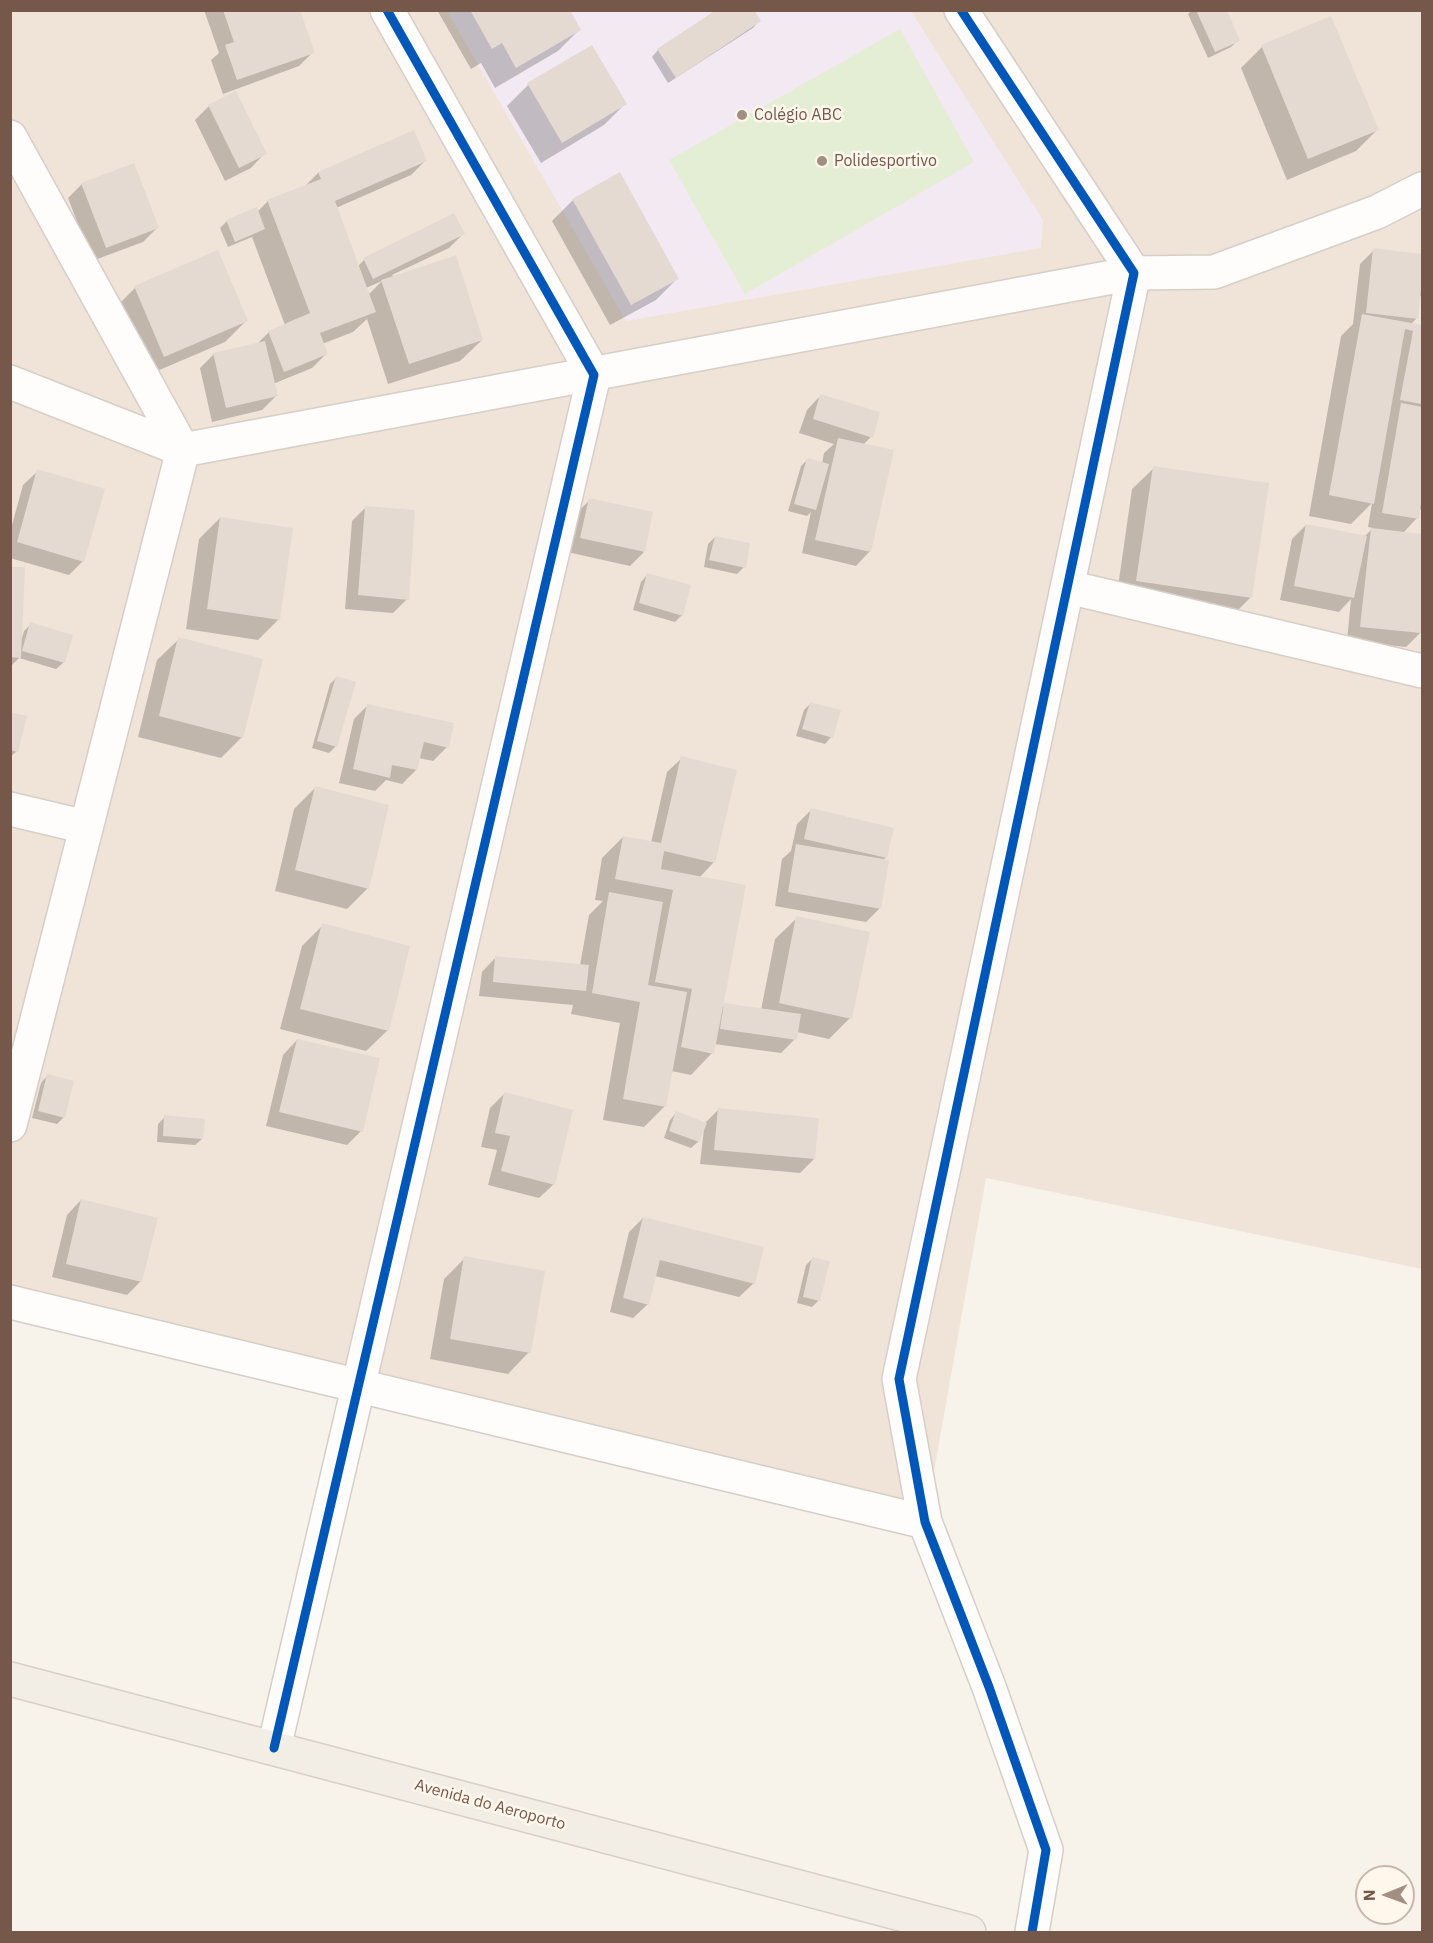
<!DOCTYPE html>
<meta charset="utf-8">
<style>
body{margin:0}
#map{position:relative;width:1433px;height:1943px;overflow:hidden;background:#f7f2ea;font-family:"IBM Plex Sans",sans-serif}
canvas{display:block}
.frame{position:absolute;inset:0;border:12px solid #75584a;pointer-events:none}
.north{position:absolute;left:1355px;top:1865px;width:60px;height:60px;box-sizing:border-box;background:#fff7ec;border:2px solid #c8b7ab;border-radius:50%;rotate:269deg;font-size:16px;font-weight:700;line-height:24px;text-align:center;color:#75584a}
.north::after{content:'';display:block;margin:auto;width:21px;height:27px;background:#a28e82;clip-path:polygon(50% 0,100% 100%,50% 72%,0 100%)}
</style>
<div id="map">
<canvas width="1433" height="1943"></canvas>
<div class="frame"></div>
<div class="north">N</div>
</div>
<script>
const context = document.querySelector('canvas').getContext('2d');
context.lineJoin = 'round';
function paint(path, color) { context.fillStyle = color; context.fill(path, 'evenodd'); }
function trace(path, color, width, dash) { context.strokeStyle = color; context.lineWidth = width; context.lineCap = dash ? 'butt' : 'round'; context.setLineDash(dash || []); context.stroke(path); }
function label(font, color, halo, rows, align = 'center') {
  context.font = font + ' "IBM Plex Sans",sans-serif'; context.lineWidth = 5; context.setLineDash([]); context.textBaseline = 'middle'; context.strokeStyle = halo; context.fillStyle = color; for (const [text, x, y, turn = 0] of rows) {
    context.save(); context.translate(x, y); context.rotate((+turn || 0) * Math.PI / 180); context.textAlign = isNaN(turn) ? turn : align; if (halo) context.strokeText(text, 0, 0); context.fillText(text, 0, 0); context.restore();
  }
}
const residential = new Path2D(`
 M11,11H1422V1269L986,1178L925,1522L11,1302Z`);
const education = new Path2D(`
 M447,11H911L1043,220L1041,248L626,321Z`);
const green = new Path2D(`
 M900,29L974,162L745,294L669,160Z`);
const shadow = new Path2D(`
 M204,10H298L313,52L299,66L223,94L211,60L219,53Z
 M437,10H569L579,30L558,51L495,88L481,63L471,69Z
 M1192,10H1225L1238,40L1231,47L1208,58L1188,14Z
 M759,21L753,28L668,83L652,57L658,50Z
 M592,47L625,104L604,125L541,163L507,106L528,85Z
 M1262,47L1377,130L1356,151L1287,180L1241,68Z
 M209,106L265,153L251,168L225,181L195,120Z
 M413,132L425,161L411,175L336,208L358,266L364,260L454,215L463,234L449,248L392,275L482,340L460,361L388,384L367,319L353,332L322,344L327,353L312,368L273,384L276,396L262,410L212,422L200,368L214,354L257,344L269,332L285,325L252,237L228,247L220,228L227,221L257,212L268,201L305,186L318,173ZM382,281L368,295L366,288Z
 M82,184L157,228L143,242L92,261L68,198Z
 M573,200L677,279L656,300L610,325L552,221Z
 M1422,246V296H1419L1417,318L1411,324L1422,326V510L1419,509L1417,518L1403,533L1422,535V609L1420,633L1406,647L1347,641L1351,599L1339,612L1280,600L1292,539L1306,525L1364,537L1373,528L1368,527L1372,503L1351,524L1309,516L1341,336L1353,324L1360,264L1374,250L1421,255Z
 M135,288L246,321L225,342L143,377L114,309Z
 M821,395L871,437L863,445L870,551L856,566L802,553L811,512L807,516L788,511L801,466L807,460L822,464L824,453L834,444L799,433L807,410Z
 M1154,468L1251,597L1230,618L1116,601L1132,489Z
 M38,471L83,561L69,575L10,558V532L23,485Z
 M590,500L644,552L630,566L567,552L575,514Z
 M366,507L407,599L393,613L345,609L352,521Z
 M220,518L279,619L258,640L186,629L199,539Z
 M715,537L744,567L737,574L704,567L708,544Z
 M10,568L22,638L24,631L31,624L71,636L63,663L56,669L19,658L10,667Z
 M647,575L682,615L675,622L633,610L641,582Z
 M179,639L242,737L221,758L138,737L157,660Z
 M336,678V746L329,753L312,748L330,684Z
 M810,704L831,737L825,744L796,736L804,710Z
 M368,705L447,747L433,761L419,758L416,770L402,784L386,780L375,791L339,783L354,719Z
 M10,713L17,751L10,757Z
 M682,758L714,862L699,878L721,1008L725,1005L761,1010L775,939L797,918L850,1018L829,1039L797,1032L795,1039L781,1053L714,1044L712,1053L691,1075L671,1071L665,1106L644,1127L603,1120L620,1023L571,1014L573,1005L479,996L482,972L496,957L580,965L589,915L603,901L595,900L602,858L623,837L651,843L667,772Z
 M315,788L368,888L347,909L275,891L294,809Z
 M811,810L886,857L883,861L880,908L866,922L775,906L782,859L791,851L797,824Z
 M323,925L388,1030L366,1051L280,1029L302,946Z
 M297,1040L361,1131L347,1145L266,1126L283,1055Z
 M47,1076L64,1117L57,1124L32,1118L41,1083Z
 M504,1094L554,1184L539,1198L488,1185L497,1150L481,1147L490,1108Z
 M718,1110L814,1159L800,1173L700,1164L704,1129L698,1142L691,1148L664,1138L670,1120L676,1113L705,1123Z
 M165,1117L202,1139L195,1145L157,1142L158,1124Z
 M81,1200L141,1281L127,1295L52,1277L67,1215Z
 M643,1218L754,1283L739,1297L655,1276L648,1304L633,1318L610,1312L629,1232Z
 M465,1258L529,1352L508,1374L430,1359L444,1279Z
 M813,1258L818,1301L812,1307L797,1303L806,1265Z`);
const building = new Path2D(`
 M223,10H300L315,53L237,80L225,45L234,42Z
 M470,10H570L581,30L516,68L502,43L492,49Z
 M716,10H754L761,21L676,78L657,49Z
 M1196,10H1227L1240,41L1215,52Z
 M1331,16L1379,130L1308,159L1261,45Z
 M592,45L627,104L562,143L527,83Z
 M236,91L267,154L239,168L208,105Z
 M414,130L427,161L335,201L376,312L320,333L328,354L284,372L268,331L310,313L267,200L321,179L318,172Z
 M134,163L159,228L106,248L81,183Z
 M620,172L679,279L631,305L572,199Z
 M257,207L265,229L235,242L226,220Z
 M454,213L465,234L373,279L363,258Z
 M1373,248L1422,254V280L1418,319L1366,313Z
 M218,250L248,321L164,357L134,286Z
 M456,255L483,340L409,364L381,280Z
 M1362,314L1422,325V404L1400,400L1413,331L1405,329L1374,504L1329,495Z
 M265,341L278,396L226,408L213,353Z
 M820,394L880,412L873,438L813,419Z
 M1401,403L1422,407V495L1419,519L1382,513Z
 M838,438L894,450L871,552L815,540Z
 M807,458L829,464L816,510L794,504Z
 M1153,466L1269,483L1252,598L1136,581Z
 M37,469L105,489L84,562L17,542Z
 M589,498L653,512L645,552L580,538Z
 M365,506L415,510L409,600L358,595Z
 M220,517L293,528L280,620L207,609Z
 M1306,524L1367,536L1354,598L1294,586Z
 M1371,528L1422,534L1421,633L1360,627Z
 M715,536L750,543L746,568L709,560Z
 M10,567H25L21,658L10,657Z
 M647,573L691,585L683,616L639,603Z
 M30,622L73,635L65,663L22,651Z
 M178,637L263,659L243,738L159,716Z
 M336,676L356,682L337,747L317,741Z
 M810,702L841,710L833,738L802,729Z
 M367,704L454,723L449,748L424,742L417,770L392,765L390,778L353,769Z
 M10,712L27,716L18,752L10,750Z
 M681,756L737,770L715,863L664,851L661,869L746,885L714,1054L681,1047L692,989L655,982L673,890L615,879L623,836L661,843Z
 M315,786L389,805L369,889L295,870Z
 M811,808L894,828L887,858L804,839Z
 M796,844L889,860L881,909L788,892Z
 M609,892L663,902L648,985L687,992L666,1107L623,1099L640,1002L592,993Z
 M796,916L870,932L852,1019L779,1003Z
 M322,923L410,946L389,1031L300,1009Z
 M495,956L589,965L586,991L493,982Z
 M724,1003L801,1014L797,1040L720,1029Z
 M297,1039L380,1058L363,1132L279,1112Z
 M47,1074L74,1081L65,1118L38,1111Z
 M504,1092L573,1110L555,1185L501,1171L510,1136L495,1133Z
 M718,1108L819,1118L815,1159L714,1150Z
 M676,1111L707,1123L699,1142L669,1131Z
 M164,1115L205,1119L203,1139L163,1136Z
 M81,1199L158,1218L142,1282L66,1264Z
 M643,1217L764,1247L755,1284L660,1260L649,1305L623,1298Z
 M464,1256L545,1271L531,1353L450,1339Z
 M812,1257L830,1261L820,1301L803,1297Z`);
const minor = new Path2D(`
 M961,10L1134,273L899,1379L925,1522L989,1687L1046,1850L1032,1932
 M10,137L183,450L10,1125
 M10,382L183,450L1134,273L1214,272L1377,212L1422,189
 M1068,587L1422,671
 M10,809L86,827
 M10,1302L925,1522
 M274,1748L594,375L387,10`);
const primary = new Path2D(`
 M10,1679L969,1932`);
const cycleway = new Path2D(`
 M961,10L1134,273L899,1379L925,1522L989,1687L1046,1850L1032,1932
 M274,1748L594,375L387,10`);
const markers = [
 [742,115,6,"#a28e82"],
 [822,161,6,"#a28e82"]
];
const poiNames = [
 ["Colégio ABC",754,115],
 ["Polidesportivo",834,161]
];
const streetNames = [
 ["Avenida do Aeroporto",490,1805,15]
];
paint(residential, '#f0e4d8');
paint(education, '#f3e9f2');
paint(green, '#e4eed5');
paint(shadow, '#0003');
paint(building, '#e4dad2');
trace(minor, '#d6cec7', 36);
trace(primary, '#d8cfc9', 36);
trace(minor, '#fefdfc', 33);
trace(primary, '#f2ede5', 33);
trace(cycleway, '#0057b8', 9);
for (const [x, y, r, color] of markers) { const dot = new Path2D(); dot.arc(x, y, r, 0, 2 * Math.PI); context.fillStyle = color; context.fill(dot); trace(dot, '#fff7ec', 2); }
label('16px', '#75584a', '#fff7ec', poiNames, 'left');
label('16px', '#75584a', '#fff7ec', streetNames);
</script>
